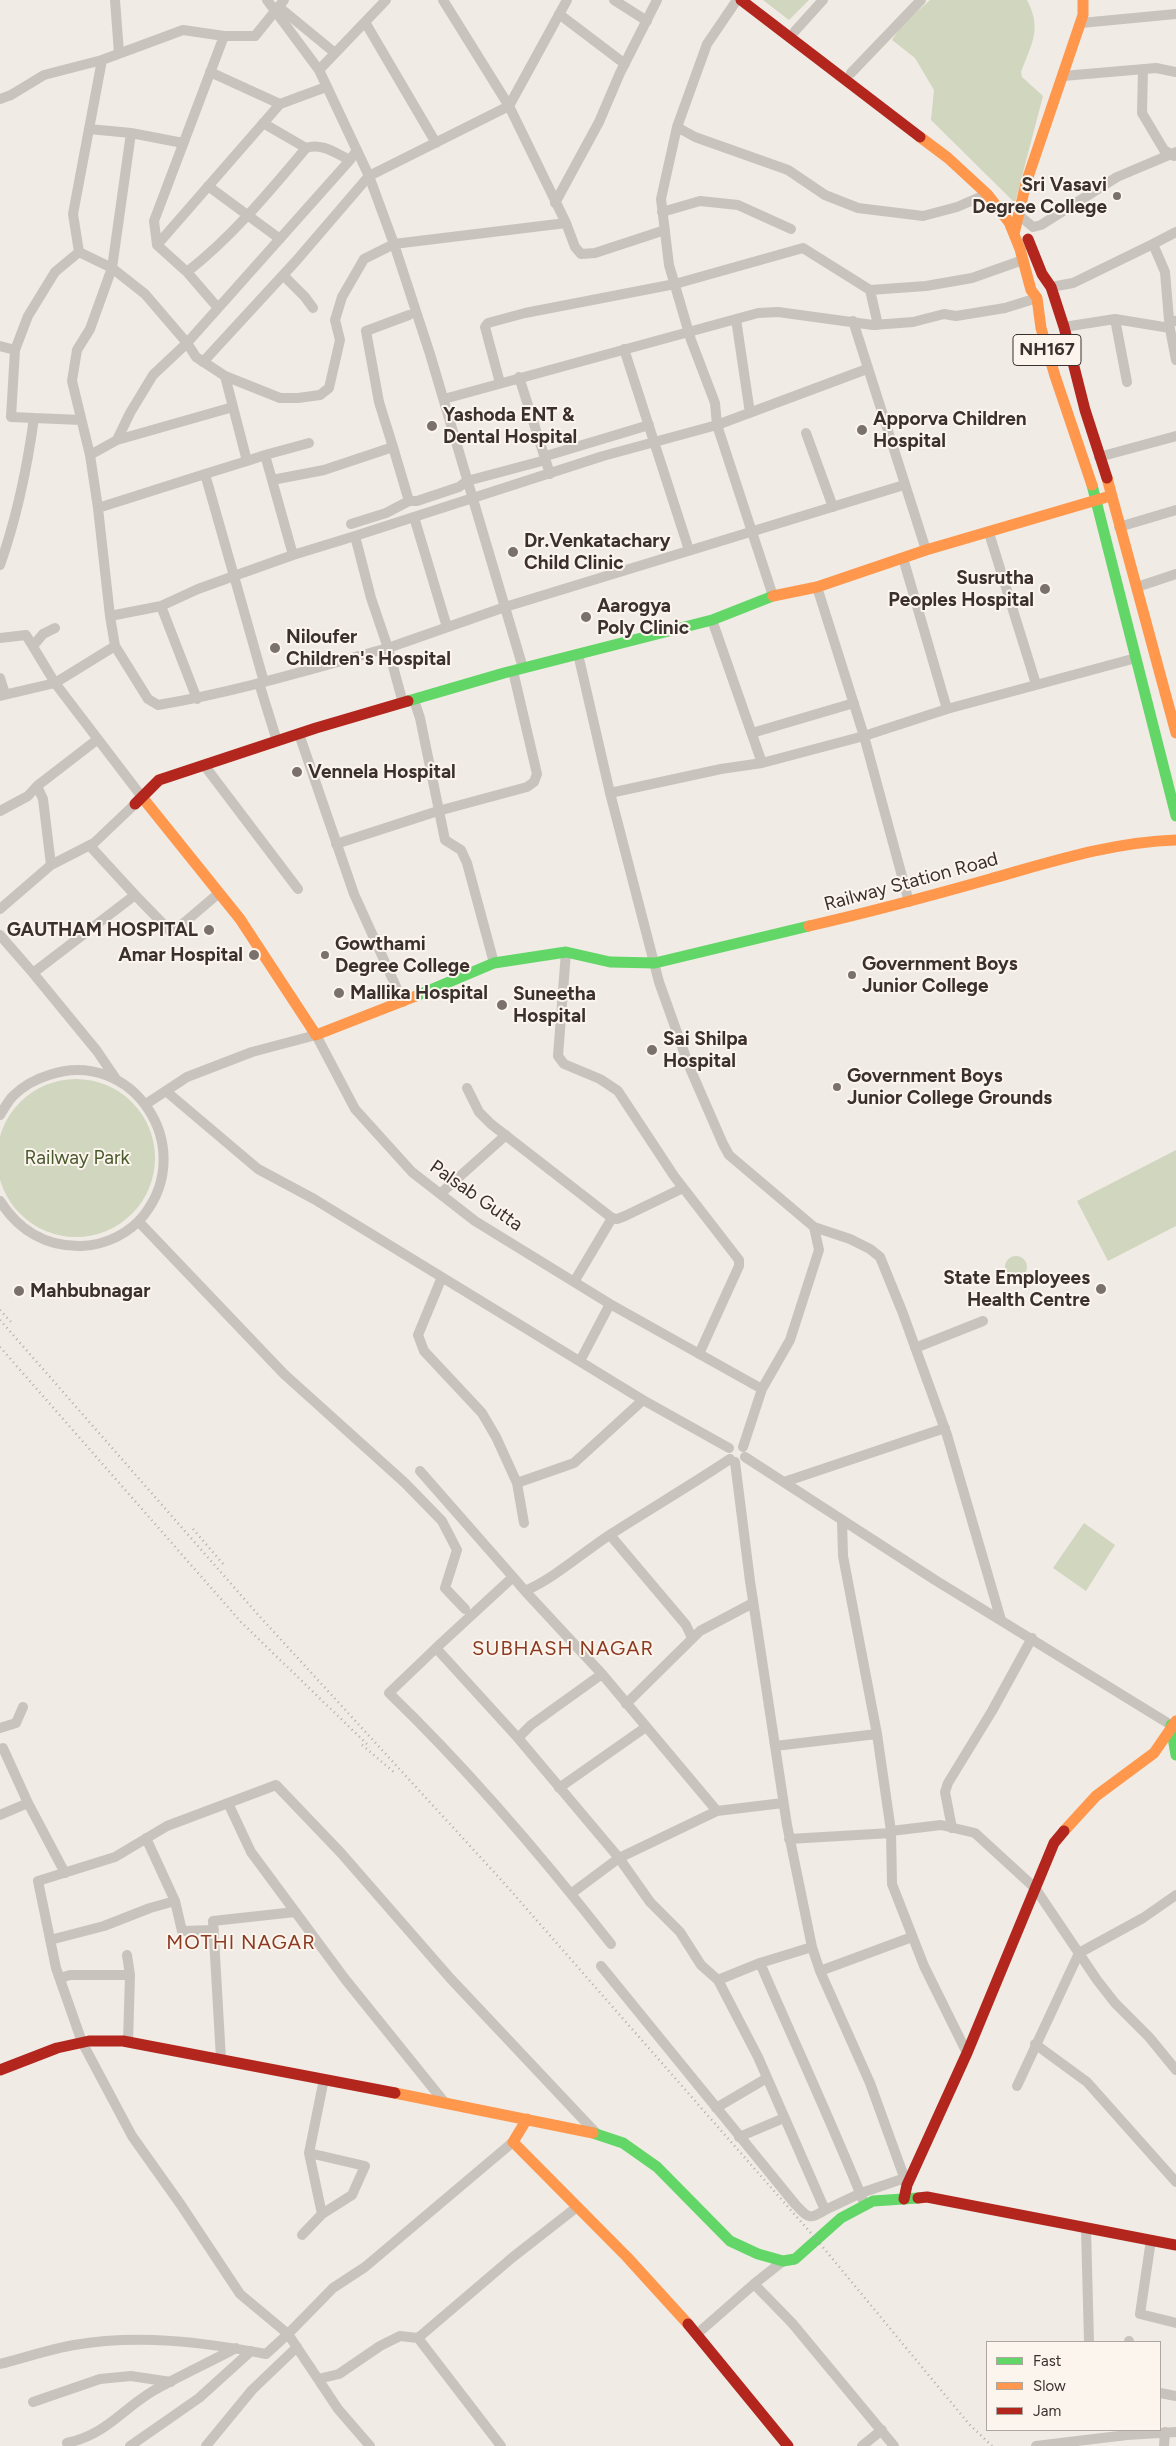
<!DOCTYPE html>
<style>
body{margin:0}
#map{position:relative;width:1176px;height:2446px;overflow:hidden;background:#f0ebe5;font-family:Figtree,sans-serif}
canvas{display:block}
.legend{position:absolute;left:986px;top:2341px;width:175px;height:90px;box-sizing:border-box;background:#fbf5ee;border:1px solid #aea6a0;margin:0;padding:6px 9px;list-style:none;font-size:15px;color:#3b302b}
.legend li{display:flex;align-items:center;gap:10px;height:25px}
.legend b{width:25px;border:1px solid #aea6a0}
</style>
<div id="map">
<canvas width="1176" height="2446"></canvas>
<ul class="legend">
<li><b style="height:6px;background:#63d668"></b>Fast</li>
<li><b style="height:6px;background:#ff974d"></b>Slow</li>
<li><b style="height:6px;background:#b3261e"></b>Jam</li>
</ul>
</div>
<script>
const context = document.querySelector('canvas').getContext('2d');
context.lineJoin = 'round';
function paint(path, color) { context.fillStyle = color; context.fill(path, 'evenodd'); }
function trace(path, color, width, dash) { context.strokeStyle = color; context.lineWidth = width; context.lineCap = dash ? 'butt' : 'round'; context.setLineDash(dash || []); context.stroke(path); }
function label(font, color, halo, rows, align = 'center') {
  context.font = font + ' Figtree,sans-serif'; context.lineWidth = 4; context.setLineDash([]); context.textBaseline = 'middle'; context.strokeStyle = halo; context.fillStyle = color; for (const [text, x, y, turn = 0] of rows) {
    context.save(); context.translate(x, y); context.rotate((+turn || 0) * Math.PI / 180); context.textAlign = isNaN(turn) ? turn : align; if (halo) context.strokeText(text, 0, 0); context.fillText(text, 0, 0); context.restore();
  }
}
const green = new Path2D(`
 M763,0H809L789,20Z
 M930,0H1027C1042,29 1032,43 1021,72L1022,77L1043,96L1015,203L931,120L934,90L915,58L892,40L901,26Z
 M-3 1158a79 79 0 1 1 158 0a79 79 0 1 1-158 0Z
 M1176,1150V1226L1108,1261L1077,1201Z
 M1005 1267a11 11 0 1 1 22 0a11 11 0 1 1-22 0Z
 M1084,1523L1115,1545L1086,1591L1053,1568Z`);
const street = new Path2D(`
 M115,0L119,53
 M267,0L319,70L369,176L394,244L430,354L523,668
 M443,0L509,106L567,0
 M614,0L647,21
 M737,0L707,44L677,127L661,199L669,265L691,340L715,403L717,425L773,596
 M279,7L335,53
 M559,14L625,64
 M365,22L436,143
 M1081,23L1176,14
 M795,31L823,0
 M319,70L386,0
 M1143,70L1142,113L1164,150L1174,156
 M210,72L280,104
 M851,73L921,0
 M1063,76L1156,68L1176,72
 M326,87L280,104L157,245L187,272C232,237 269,192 306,148C321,142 337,154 350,160L357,150
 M0,99L11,95L44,75L102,60L183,30L224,36H255L284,0
 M263,123L306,148
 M677,127L695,137L788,170L825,195L858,208L923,216L957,207L987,194
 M89,129L131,133L183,143
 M208,186L280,239
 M555,203L599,122L620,73L657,0
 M662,212L700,201L738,205L791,229
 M1020,216L1033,227L1041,225L1117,177L1176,152
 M1153,244L1176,232
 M157,245L154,221L224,36
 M79,252L73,214L102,60
 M187,272L218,308
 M283,275L305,297L313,308
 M1051,287L1073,283L1153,244L1165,272L1169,320L1176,321
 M870,290L926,286L972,278L1023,260
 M736,319L750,413
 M1115,319L1127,382
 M853,321L926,550
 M1169,324L1176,360
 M1064,327L1115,319L1170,328
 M0,346L15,350L28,316L55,272L79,252L112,268L131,133
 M624,349L689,550
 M15,350L11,417L81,420
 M203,362L296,261L369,176L509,106L566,223L575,247L581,254L595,253L665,230
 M225,376L280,398H298L320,395L329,388L340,340L335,320L342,297L364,259L394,244L566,223
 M519,377L550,474
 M500,383L485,327L488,323L525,313L675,284L803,248L870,290L878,325
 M444,399L758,313L778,312L873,325L913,322L944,314L956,316L1005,308L1037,298
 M233,407L247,461L265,455
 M806,433L833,507
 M117,440L233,407L225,376L196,357L187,343L350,160
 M393,447L409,501
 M90,455L72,381L77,350L90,329L112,268L145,294L187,343L153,375L130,413L117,440L90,455L98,508L110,616
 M1099,457L1176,436
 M205,474L247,461
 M272,480L265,455L309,443
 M98,508L205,474L234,576L293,555
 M414,517L447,627
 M351,524L386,513L409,501H417L459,487L467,481L542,461L546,456L649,425
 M1119,527L1176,510
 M989,533L1036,684
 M355,536L293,555L272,480L324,470L393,447L379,402L366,331L409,315
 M903,558L947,709
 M0,565C17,517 27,469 34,418
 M1137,587L1176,574
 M161,606L198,589L234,576L264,682
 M712,620L762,763
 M0,638L26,635L55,683L0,696
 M33,646L43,634L55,628
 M115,646L55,683L142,797
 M578,654L610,793L721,769L762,763L864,736L817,587
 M0,678L5,694
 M259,683L277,741
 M197,699L161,606L110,616L115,646L148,699L158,705C236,692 311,669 388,648L371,598L355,536L603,456L717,425L867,369
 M414,700L420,718L445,840L461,850L467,863L494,963
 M403,703L388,648L505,607L904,485
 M752,733L854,703
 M299,734L354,894L403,1002
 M204,765L298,889
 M37,786L98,739
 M610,793L659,982L689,1066L723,1144L729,1155L814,1227L819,1250L790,1340L762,1389L743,1447
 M0,811L28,796L37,786L43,799L51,865
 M336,844L438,811L527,787L534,782L537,774L513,671
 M135,895L172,933L219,893
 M909,902L864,736L947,709L1136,658
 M0,909L51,865L94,843L135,804
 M0,935L33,973L135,895L90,846
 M566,952L558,1056L564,1064L600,1079L618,1091L674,1176L739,1260V1266L699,1354
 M33,973L97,1051L116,1079
 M467,1088L479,1112L491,1124L612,1218L617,1219L625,1216L683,1188
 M167,1092L258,1169L314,1199L643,1400L729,1448
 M146,1104L187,1077L252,1052L316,1035L355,1109L412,1172L475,1221L610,1304L580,1361
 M0,1115C4,1109 8,1101 13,1096C23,1086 36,1079 49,1075C132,1047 198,1146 144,1215C130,1233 106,1245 82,1246C47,1247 19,1231 0,1201
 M440,1194L506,1135
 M139,1222L284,1374L405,1483L442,1521L457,1550L445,1588L465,1609
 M814,1227L850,1239L870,1249L880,1257L902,1311L947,1435L1001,1620
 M442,1277L418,1335L424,1351L482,1413L496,1437L517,1483
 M574,1282L612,1218
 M610,1304L762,1389
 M915,1348L983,1321
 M745,1457L935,1580L1171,1725
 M730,1459C691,1485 650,1509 611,1534C582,1553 556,1577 525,1591L602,1674L717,1811L783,1803
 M735,1462L750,1581L787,1825L812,1947L820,1971L870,2083L907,2185
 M420,1471L513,1577
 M784,1482L945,1428
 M842,1520L843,1556L877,1734L891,1831
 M524,1523L517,1483L574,1463L643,1400
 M610,1535L686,1625L692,1638
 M436,1648L513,1577L525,1591
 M626,1704L700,1631L753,1603
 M0,1728L16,1723L23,1707
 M518,1738L531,1725L602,1674
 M775,1746L877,1734
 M0,1749L3,1748L28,1803L0,1815
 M559,1788L646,1727
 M28,1803L65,1873
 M228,1803L251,1852L345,1979L445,2103
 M952,1828L945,1792L948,1783L992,1711L1032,1638
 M789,1839L891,1833
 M572,1893L619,1858L650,1902L680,1932L701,1965L718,1980L760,1963C795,2044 832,2123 865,2205
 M175,1901L182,1931L214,1930
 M50,1940L104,1926L150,1908L175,1901L146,1838
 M611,1944C542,1856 470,1771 389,1693L436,1648L518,1738L619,1858L717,1811
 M127,1955L130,1975
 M760,1963L812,1947
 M601,1966L795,2204C808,2217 808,2221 825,2210
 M820,1971L912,1937
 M60,1978L70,1975H130L128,2042
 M718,1980L758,2057L825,2210L861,2193L905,2178
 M1035,2044L1087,2082L1176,2182
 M967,2053L924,1966L892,1884L891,1831L941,1825L975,1833L1035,1888L1097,1980L1115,2003L1149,2037L1176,2070
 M221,2059L213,1921L295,1912
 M1017,2086L1079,1953L1143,1918L1176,1895
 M716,2108L767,2078
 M739,2137L784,2118
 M513,2142L365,2267L333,2288L288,2334L240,2294L181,2205L132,2136L82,2042L56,1968L38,1881L115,1857L167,1826L276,1785L341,1853L450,1978L596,2133
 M309,2153L365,2166L352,2195L322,2214
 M1086,2228L1089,2342
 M302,2235L322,2214L309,2153L324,2079
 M1151,2240L1140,2314L1176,2323
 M783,2261L754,2284L792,2323L894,2446
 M697,2334L754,2284
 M418,2338L513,2257L577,2207
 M1129,2342V2341
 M0,2364C24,2358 50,2349 74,2345C138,2334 203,2342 266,2354L288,2334L338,2409L370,2446
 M318,2379L339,2374L380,2346L400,2336L418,2338L501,2446
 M1160,2393L1176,2396
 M33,2402L100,2379L131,2376L171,2382
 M67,2443C107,2434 121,2410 153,2391C179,2376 208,2363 236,2348
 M130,2446L199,2398L251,2351
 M206,2446L252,2390L297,2347
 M862,2446L882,2430
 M1036,2446L1127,2435L1176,2432
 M1164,2446L1165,2432`);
const fast = new Path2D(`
 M1092,485L1176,816
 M408,701L504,673L712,620L773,596
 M416,996L494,963L566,952L610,962L655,963L809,926
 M1171,1725L1176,1755
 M593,2133L623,2143L657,2167L730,2241L758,2254L783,2261L795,2259L841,2218L873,2201L918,2198`);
const slow = new Path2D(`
 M920,137L948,158L987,194L1009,222L1020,249L1031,290L1037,298L1041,328L1055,376L1092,485
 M1014,234L1026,183L1083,15V0
 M1107,478L1176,733
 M773,596L817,587L926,550L1107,497
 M142,797L240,919L316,1035L416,996
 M809,926C870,912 930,896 990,879C1051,862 1112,842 1176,840
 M1064,1831L1096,1796L1154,1753L1176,1721
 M395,2093L593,2133
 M527,2119L513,2142L627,2257L688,2324`);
const jam = new Path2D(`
 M741,0L920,137
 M1028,239L1042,274L1051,287L1064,327L1085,410L1107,478
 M135,804L159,780L316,728L408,701
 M0,2070L57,2048L89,2041H123L395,2093
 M918,2198L927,2197L1176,2245
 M904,2199L907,2185L967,2053L1054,1843L1064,1831
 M688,2324L788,2446`);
const rail = new Path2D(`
 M0,1310L13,1324
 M0,1320L261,1618L504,1883L817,2240L969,2424L992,2446
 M0,1347L241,1622L370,1747
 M193,1529L224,1565
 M362,1745L395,1773`);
const markers = [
 [1117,196,5,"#7a716c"],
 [432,426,6,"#7a716c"],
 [862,430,6,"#7a716c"],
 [513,552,6,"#7a716c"],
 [1045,589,6,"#7a716c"],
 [586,617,6,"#7a716c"],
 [275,648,6,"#7a716c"],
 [297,772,6,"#7a716c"],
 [209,930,6,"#7a716c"],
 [254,955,6,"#7a716c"],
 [325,955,5,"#7a716c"],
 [852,975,5,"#7a716c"],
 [339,993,6,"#7a716c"],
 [502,1005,6,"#7a716c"],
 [652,1050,6,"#7a716c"],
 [837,1087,5,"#7a716c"],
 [1101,1289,6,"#7a716c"],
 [19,1291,6,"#7a716c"]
];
const shields = [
 [1047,350,68]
];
const shieldNames = [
 ["NH167",1047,350]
];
const poiNames = [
 ["Sri Vasavi",1107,185,"right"],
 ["Degree College",1107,207,"right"],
 ["Yashoda ENT &",443,415],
 ["Dental Hospital",443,437],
 ["Apporva Children",873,419],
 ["Hospital",873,441],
 ["Dr.Venkatachary",524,541],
 ["Child Clinic",524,563],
 ["Susrutha",1034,578,"right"],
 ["Peoples Hospital",1034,600,"right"],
 ["Aarogya",597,606],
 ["Poly Clinic",597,628],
 ["Niloufer",286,637],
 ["Children's Hospital",286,659],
 ["Vennela Hospital",308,772],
 ["GAUTHAM HOSPITAL",198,930,"right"],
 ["Gowthami",335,944],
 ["Degree College",335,966],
 ["Amar Hospital",243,955,"right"],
 ["Government Boys",862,964],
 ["Junior College",862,986],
 ["Mallika Hospital",350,993],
 ["Suneetha",513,994],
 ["Hospital",513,1016],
 ["Sai Shilpa",663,1039],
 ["Hospital",663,1061],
 ["Government Boys",847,1076],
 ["Junior College Grounds",847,1098],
 ["State Employees",1090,1278,"right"],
 ["Health Centre",1090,1300,"right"],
 ["Mahbubnagar",30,1291]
];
const streetNames = [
 ["Railway Station Road",911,882,-15],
 ["Palsab Gutta",476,1196,35]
];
const parkNames = [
 ["Railway Park",77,1158]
];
const neighbourhoodNames = [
 ["SUBHASH NAGAR",563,1649],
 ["MOTHI NAGAR",241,1943]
];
paint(green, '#d1d6bf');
trace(street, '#c9c3be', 10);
trace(fast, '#63d668', 11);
trace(slow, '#ff974d', 11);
trace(jam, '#b3261e', 11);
trace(rail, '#b1aca8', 2.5, [1, 4]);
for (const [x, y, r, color] of markers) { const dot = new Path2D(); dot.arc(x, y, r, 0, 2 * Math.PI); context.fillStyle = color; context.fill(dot); trace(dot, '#fbf5ee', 2); }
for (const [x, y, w] of shields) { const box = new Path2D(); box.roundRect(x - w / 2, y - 15.5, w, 31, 4); context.fillStyle = '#fbf5ee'; context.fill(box); trace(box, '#3b302b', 1); }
label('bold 18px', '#3b302b', null, shieldNames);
label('bold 19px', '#3b302b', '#fbf5ee', poiNames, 'left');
label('19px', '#3b302b', '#fbf5ee', streetNames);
label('19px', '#4a5a2e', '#fbf5ee', parkNames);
context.letterSpacing = '1px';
label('20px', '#8c3b22', '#fbf5ee', neighbourhoodNames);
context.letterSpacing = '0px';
</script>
